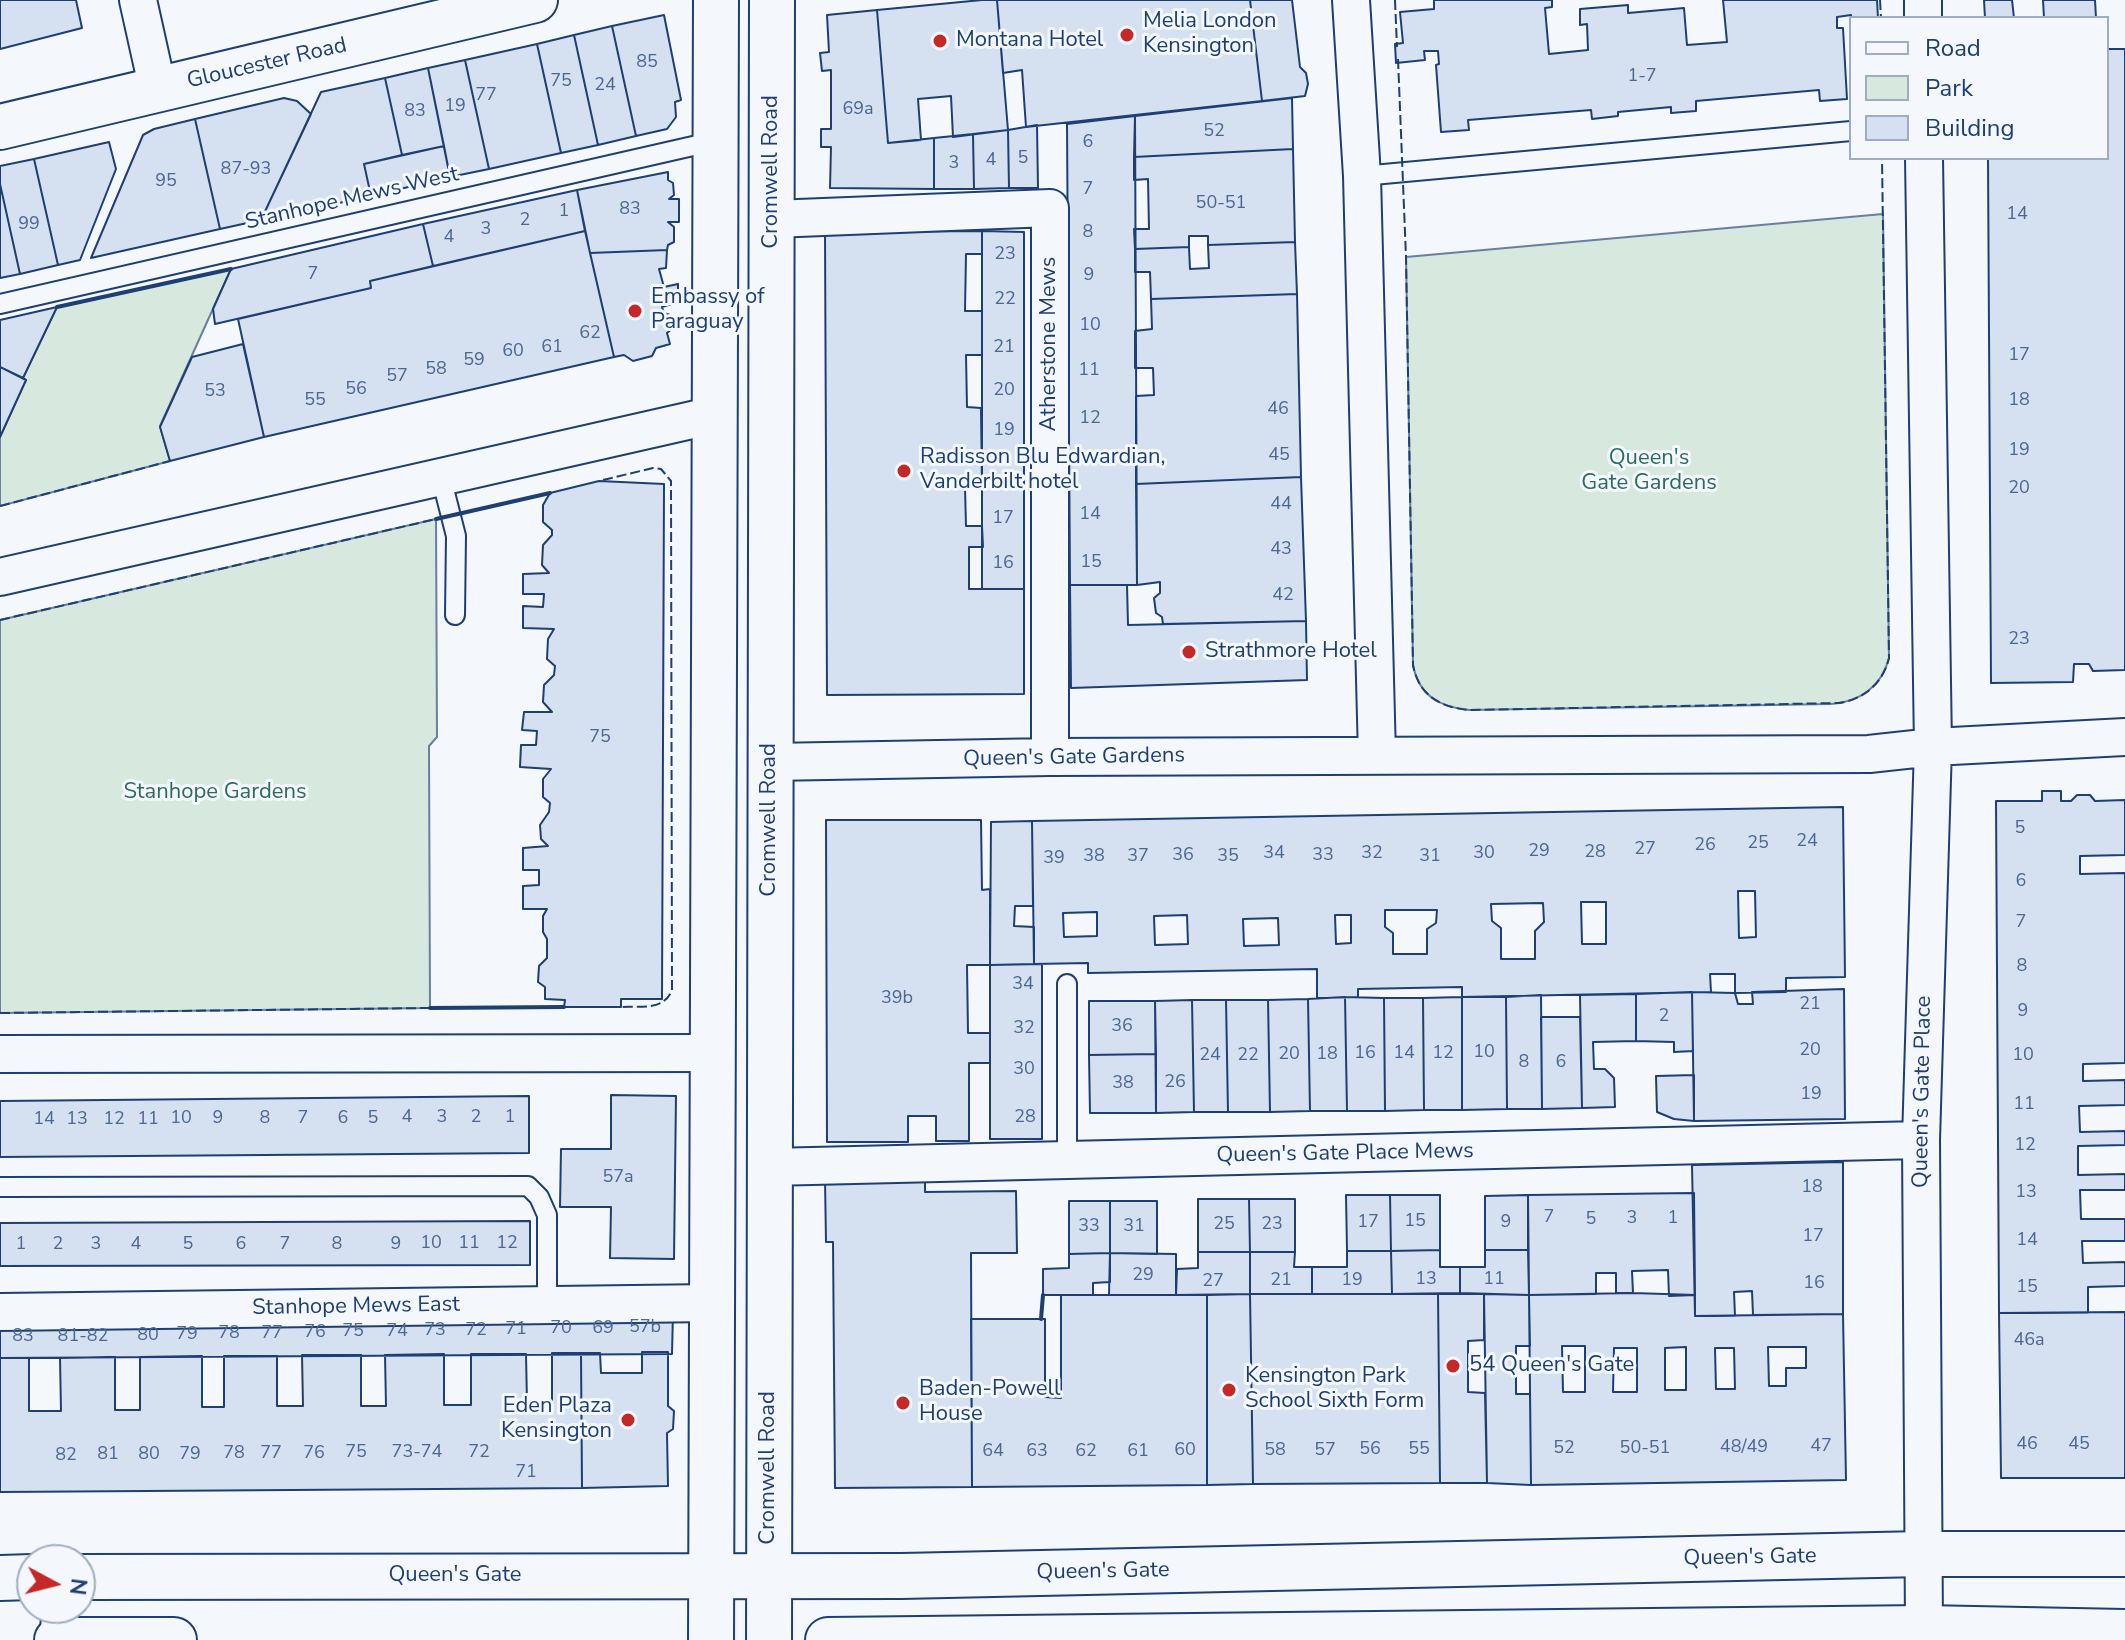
<!DOCTYPE html>
<style>
body{margin:0}
#map{position:relative;width:2125px;height:1640px;overflow:hidden;background:#f4f7fb;font-family:"Nunito Sans",sans-serif}
canvas{display:block}
.legend{position:absolute;left:1849px;top:16px;width:260px;height:144px;box-sizing:border-box;background:#f4f7fb;border:2px solid #9eadc5;margin:0;padding:10px 14px;list-style:none;font-size:24px;color:#1d3f73}
.legend li{display:flex;align-items:center;gap:16px;height:40px}
.legend b{width:40px;border:2px solid #9eadc5}
.north{position:absolute;left:16px;top:1544px;width:80px;height:80px;box-sizing:border-box;background:#f4f7fb;border:2px solid #9eadc5;border-radius:50%;rotate:97deg;font-size:22px;font-weight:700;line-height:32px;text-align:center;color:#1d3f73}
.north::after{content:'';display:block;margin:auto;width:28px;height:36px;background:#c62828;clip-path:polygon(50% 0,100% 100%,50% 72%,0 100%)}
</style>
<div id="map">
<canvas width="2125" height="1640"></canvas>
<ul class="legend">
<li><b style="height:10px;background:#f4f7fb"></b>Road</li>
<li><b style="height:22px;background:#d7e8df"></b>Park</li>
<li><b style="height:22px;background:#d5e0f0"></b>Building</li>
</ul>
<div class="north">N</div>
</div>
<script>
const context = document.querySelector('canvas').getContext('2d');
context.lineJoin = 'round';
function paint(path, color) { context.fillStyle = color; context.fill(path, 'evenodd'); }
function trace(path, color, width, dash) { context.strokeStyle = color; context.lineWidth = width; context.lineCap = dash ? 'butt' : 'round'; context.setLineDash(dash || []); context.stroke(path); }
function label(font, color, halo, rows, align = 'center') {
  context.font = font + ' "Nunito Sans",sans-serif'; context.lineWidth = 6; context.setLineDash([]); context.textBaseline = 'middle'; context.strokeStyle = halo; context.fillStyle = color; for (const [text, x, y, turn = 0] of rows) {
    context.save(); context.translate(x, y); context.rotate((+turn || 0) * Math.PI / 180); context.textAlign = isNaN(turn) ? turn : align; if (halo) context.strokeText(text, 0, 0); context.fillText(text, 0, 0); context.restore();
  }
}
const green = new Path2D(`
 M1883,214L1889,658C1882,686 1860,702 1831,704L1469,710C1440,707 1419,696 1413,665L1406,257Z
 M231,269L160,426L170,461L0,506V437L26,380L23,378L57,307Z
 M436,519L437,737L429,746L430,1008L0,1013V620Z`);
const building = new Path2D(`
 M0,0H76L82,28L0,49Z
 M982,0H997L1008,130L953,137L951,96L918,99L921,140L888,143L877,10Z
 M997,0H1250L1262,101L1026,127L1022,70L1003,73Z
 M1250,0H1292L1300,67L1306,73L1308,84L1305,96L1262,101Z
 M1434,0H1552V7L1545,8L1549,54L1588,50L1587,24L1580,25V9L1628,5V13L1684,8L1687,45L1727,42L1723,0H1877L1878,18H1851V24V15L1837,17V28H1843L1847,99L1820,101L1819,90L1696,101V111L1671,113V107L1618,112V116L1592,119L1591,110L1468,120L1469,130L1441,132L1436,65L1439,64L1438,51H1424L1425,60L1396,63L1395,44L1403,43L1400,12L1434,9Z
 M1984,0H2012L2014,18H1985Z
 M2043,0H2095L2096,18H2044Z
 M877,10L888,143L934,138V189L830,188L831,147H821V129H831V70L822,71L820,53L829,52L827,15Z
 M664,15L681,100L675,102L676,117L667,129L636,136L612,26Z
 M612,26L636,136L598,145L574,35Z
 M574,35L598,145L561,153L537,44Z
 M537,44L561,153L489,169L465,60Z
 M2107,49H2125V670L2093,671L2089,664H2074L2073,682L1991,683L1988,158H2107Z
 M465,60L489,169L450,177L428,68Z
 M428,68L444,146L402,155L385,78Z
 M385,78L402,155L364,164L371,196L261,220L321,92Z
 M284,98L297,101L311,114L261,220L220,229L195,119Z
 M1292,98L1293,149L1134,157L1135,116Z
 M1135,116L1137,585H1070L1067,124Z
 M195,119L220,229L91,258L143,135L154,129Z
 M1037,125L1038,188H1009L1008,130Z
 M1008,130L1009,188L974,189L973,134Z
 M973,134L974,189H934V138Z
 M109,142L116,169L80,260L58,265L34,159Z
 M444,146L450,177L371,196L364,164Z
 M1293,149L1295,242L1208,245V236H1189V247L1135,249L1134,229H1149L1148,179L1134,180V157Z
 M34,159L58,265L20,274L0,184V166Z
 M668,172V180L673,183L674,195L669,199H679V222H668L674,227V242L668,245L667,250L590,253L577,190Z
 M0,184L20,274L0,278Z
 M577,190L585,231L433,266L423,224Z
 M423,224L433,266L370,281L371,288L215,324L213,309L231,269Z
 M585,231L614,357L264,437L238,319L371,288L370,281Z
 M982,231L1024,232V589H982Z
 M982,231V254H966L965,311H982V355H966L967,407L981,408L982,487H965L966,526H982L983,547H969V589H1024V694L827,695L825,232Z
 M1295,242L1297,294L1151,299L1150,272H1135V249L1189,247L1190,269L1209,268L1208,245Z
 M667,250L666,268L659,269L664,287L678,284V302L662,307L664,313L670,315L673,328L667,333L670,344L656,348L652,356L633,361L624,355L614,357L590,253Z
 M1297,294L1301,477L1136,484V396L1154,395L1153,368H1135V331L1152,329L1151,299Z
 M57,307L23,378L0,367V320Z
 M243,344L264,437L170,461L160,427L192,357Z
 M0,367L26,380L0,437Z
 M1301,477L1306,621L1163,624L1162,617L1156,613L1154,598L1160,593V582L1137,585L1136,484Z
 M599,481L664,484L662,999H621V1007H564L565,1000L545,999V987L538,982L539,966L547,958V939L543,932V916L547,909H523V886L539,885V870H523V848L548,846L541,839L540,825L549,812L550,803L543,797V779L551,769L520,767L521,745H536L537,731L522,730L524,712H552L543,702L544,685L554,675L555,666L547,659L548,639L554,629L523,628V606L543,607L544,594H523V574L549,573L542,565L543,545L552,535V530L543,522V505L550,493Z
 M1070,585H1127L1128,625L1306,621L1307,680L1071,688Z
 M2042,791H2061V801H2071L2077,795H2090L2095,801L2125,800V855L2080,856V874L2125,873V1063L2083,1064V1081L2125,1080V1105L2079,1106L2080,1132L2125,1131V1145L2078,1146V1175L2125,1174V1190H2080L2081,1219H2125V1241H2082L2083,1263L2125,1262V1286L2088,1287V1313H1999L1996,801H2042Z
 M1843,807L1845,977L1786,978V992L1735,993V974H1710L1711,992L1462,997V987L1358,989V997L1317,998V969L1088,973V963L1034,964L1032,821ZM1738,891H1755L1756,937L1739,938ZM1581,902H1606V944H1582ZM1543,903L1544,922L1535,931V959H1501V928L1492,921L1491,904ZM1385,910H1437L1436,923L1427,929V954H1393V933L1385,927ZM1097,912V936L1064,937L1063,913ZM1187,915L1188,944L1155,945L1154,916ZM1335,915H1351V943L1336,944ZM1278,918L1279,945L1244,946L1243,919Z
 M826,820H981L982,890L990,889V965H967L968,1033H990V1063H969V1141H936V1116H908V1142H827Z
 M1032,821L1033,906H1015L1014,926L1034,927V964L990,965L991,822Z
 M1042,964V1139H990V965Z
 M1844,989L1845,1119L1694,1121L1692,992L1735,993L1738,1004H1753L1752,992Z
 M1692,992L1693,1051L1674,1052V1042L1636,1041V994Z
 M1636,994V1041L1593,1042L1594,1069H1605L1614,1078L1615,1107L1582,1108L1580,995Z
 M1541,995L1542,1109H1507L1506,997Z
 M1345,997L1384,998L1385,1111H1347Z
 M1345,997L1347,1111H1310L1308,999Z
 M1462,997H1506L1507,1109L1462,1110Z
 M1462,997V1110H1424L1423,998Z
 M1384,998H1423L1424,1110L1385,1111Z
 M1308,999L1310,1111L1270,1112L1268,1000Z
 M1192,1000H1226L1228,1112H1194Z
 M1192,1000L1194,1112L1156,1113L1155,1001Z
 M1226,1000H1268L1270,1112H1228Z
 M1089,1001H1155L1156,1054L1089,1055Z
 M1541,1017H1580L1582,1108L1542,1109Z
 M1156,1054V1113H1090L1089,1055Z
 M1694,1075V1121L1674,1119L1657,1112L1656,1076Z
 M611,1095L676,1096L674,1259L610,1258L611,1207H560L561,1149H611Z
 M529,1096V1153L0,1157V1101Z
 M1843,1162V1314L1753,1315L1752,1291L1734,1292L1735,1316H1695L1692,1165Z
 M925,1179V1192L1016,1191L1017,1253H971L972,1487L835,1488L833,1242H826L825,1180Z
 M1694,1193L1695,1295L1669,1296L1668,1270L1632,1271L1633,1293H1616V1273H1596V1294L1529,1295L1528,1195Z
 M1346,1195H1390L1391,1251H1347Z
 M1390,1195H1440V1250L1391,1251Z
 M1528,1195V1250H1485V1196Z
 M1198,1199H1249L1250,1252H1198Z
 M1249,1199H1295V1252H1250Z
 M1069,1201H1110V1253L1069,1254Z
 M1110,1201H1157V1254L1110,1253Z
 M530,1221V1265L0,1266V1223Z
 M1440,1250V1267H1460V1293L1392,1294L1391,1251Z
 M1485,1250H1528L1529,1295L1460,1293V1267H1485Z
 M1347,1251H1391L1392,1294H1312V1267H1347Z
 M1198,1252H1250V1294L1176,1295L1177,1269L1198,1268Z
 M1250,1252H1295L1294,1267H1312V1294H1250Z
 M1110,1253V1282L1093,1283V1295H1043V1269L1069,1268V1254Z
 M1110,1253L1176,1254V1295H1109Z
 M1633,1293L1695,1295V1316L1843,1314L1846,1480L1531,1485L1529,1295ZM1562,1346H1585V1392H1563ZM1686,1347V1390H1665V1348ZM1768,1347H1806V1368H1786V1386H1769ZM1614,1348H1637V1392H1613ZM1715,1348H1734L1735,1389H1716Z
 M1250,1294L1253,1484L1207,1485V1295Z
 M1250,1294H1438L1440,1483L1253,1484Z
 M1438,1294H1484V1340L1468,1341V1392L1485,1393L1487,1483H1440Z
 M1484,1294L1529,1295L1530,1346H1516V1394H1530L1531,1485L1487,1483Z
 M1061,1295H1207V1485L972,1487L971,1319H1045V1397L1061,1398Z
 M673,1312L672,1354L0,1358V1317Z
 M2125,1312V1478H2001L1999,1313Z
 M642,1352H668V1406L674,1411L673,1429L667,1433L668,1486L582,1488L581,1353H600L601,1373H642Z
 M552,1353H581L582,1488L0,1492V1358H29V1411H61L60,1358L115,1357V1410H140V1357L202,1356V1407H224V1356H277V1406H303L302,1355H361V1406H386L385,1355L444,1354V1405H471V1354H526L527,1403L552,1402Z`);
const lane = new Path2D(`
 M1362,176L1851,131
 M0,304L715,141
 M441,477L456,536L455,615
 M1067,1160V984
 M0,1187L528,1186L539,1197L547,1215V1305`);
const street = new Path2D(`
 M138,0L158,90
 M1351,0L1362,176L1377,756
 M1923,0V18
 M773,219L1050,208V757
 M0,577L714,415
 M771,762L1050,757L1869,754L1933,747L2125,737
 M0,1054L713,1053
 M769,1167L1921,1140
 M0,1312L712,1303
 M1924,1628L1921,1140L1933,747L1924,158
 M59,1640L60,1608`);
const secondary = new Path2D(`
 M0,127L535,0
 M80,1577L901,1576L1923,1554H2125
 M0,1578L32,1577
 M57,1640H174
 M828,1640L1924,1628L2125,1632`);
const highway = new Path2D(`
 M711,1640L716,0
 M769,1640L772,0`);
const fence = new Path2D(`
 M1395,0L1397,47
 M1880,0L1881,18
 M1398,59L1406,257L1413,665C1419,696 1440,707 1469,710L1838,703C1864,700 1883,683 1889,658L1882,158
 M603,480L653,468L661,469L671,481L672,990C664,1011 640,1006 621,1007
 M0,506L170,461
 M0,620L436,519
 M0,1013L430,1008`);
const wall = new Path2D(`
 M57,307L231,269
 M436,519L550,493
 M430,1008L564,1007
 M1041,1319L1043,1295`);
const markers = [
 [1127,35,8,"#c62828"],
 [940,41,8,"#c62828"],
 [635,311,8,"#c62828"],
 [904,471,8,"#c62828"],
 [1189,652,8,"#c62828"],
 [1453,1366,8,"#c62828"],
 [1229,1390,8,"#c62828"],
 [903,1403,8,"#c62828"],
 [628,1420,8,"#c62828"]
];
const numberNames = [
 ["85",647,63],
 ["1-7",1642,77],
 ["75",561,82],
 ["24",605,86],
 ["77",486,96],
 ["19",455,107],
 ["69a",858,110],
 ["83",415,112],
 ["52",1214,132],
 ["6",1088,143],
 ["5",1023,159],
 ["4",991,161],
 ["3",954,164],
 ["87-93",246,170],
 ["95",166,182],
 ["7",1088,190],
 ["50-51",1221,204],
 ["83",630,210],
 ["1",564,212],
 ["14",2017,215],
 ["2",525,221],
 ["99",29,225],
 ["3",486,230],
 ["8",1088,233],
 ["4",449,238],
 ["23",1005,255],
 ["7",313,275],
 ["9",1089,276],
 ["22",1005,300],
 ["10",1090,326],
 ["62",590,334],
 ["61",552,348],
 ["21",1004,348],
 ["60",513,352],
 ["17",2019,356],
 ["59",474,361],
 ["58",436,370],
 ["11",1089,371],
 ["57",397,377],
 ["56",356,390],
 ["20",1004,391],
 ["53",215,392],
 ["55",315,401],
 ["18",2019,401],
 ["46",1278,410],
 ["12",1090,419],
 ["19",1004,431],
 ["19",2019,451],
 ["45",1279,456],
 ["20",2019,489],
 ["44",1281,505],
 ["14",1090,515],
 ["17",1003,519],
 ["43",1281,550],
 ["15",1091,563],
 ["16",1003,564],
 ["42",1283,596],
 ["23",2019,640],
 ["75",600,738],
 ["5",2020,829],
 ["24",1807,842],
 ["25",1758,844],
 ["26",1705,846],
 ["27",1645,850],
 ["29",1539,852],
 ["28",1595,853],
 ["34",1274,854],
 ["32",1372,854],
 ["30",1484,854],
 ["36",1183,856],
 ["33",1323,856],
 ["38",1094,857],
 ["37",1138,857],
 ["35",1228,857],
 ["31",1430,857],
 ["39",1054,859],
 ["6",2021,882],
 ["7",2021,923],
 ["8",2022,967],
 ["34",1023,985],
 ["39b",897,999],
 ["21",1810,1005],
 ["9",2023,1012],
 ["2",1664,1017],
 ["36",1122,1027],
 ["32",1024,1029],
 ["20",1810,1051],
 ["10",1484,1053],
 ["16",1365,1054],
 ["14",1404,1054],
 ["12",1443,1054],
 ["20",1289,1055],
 ["18",1327,1055],
 ["24",1210,1056],
 ["22",1248,1056],
 ["10",2023,1056],
 ["8",1524,1063],
 ["6",1561,1063],
 ["30",1024,1070],
 ["26",1175,1083],
 ["38",1123,1084],
 ["19",1811,1095],
 ["11",2024,1105],
 ["4",407,1118],
 ["3",442,1118],
 ["2",476,1118],
 ["1",510,1118],
 ["28",1025,1118],
 ["10",181,1119],
 ["9",218,1119],
 ["8",265,1119],
 ["7",303,1119],
 ["6",343,1119],
 ["5",373,1119],
 ["14",44,1120],
 ["13",77,1120],
 ["12",114,1120],
 ["11",148,1120],
 ["12",2025,1146],
 ["57a",618,1178],
 ["18",1812,1188],
 ["13",2026,1193],
 ["7",1549,1218],
 ["3",1632,1219],
 ["1",1673,1219],
 ["5",1591,1220],
 ["15",1415,1222],
 ["17",1368,1223],
 ["9",1506,1223],
 ["25",1224,1225],
 ["23",1272,1225],
 ["33",1089,1227],
 ["31",1134,1227],
 ["17",1813,1237],
 ["14",2027,1241],
 ["10",431,1244],
 ["11",469,1244],
 ["12",507,1244],
 ["1",21,1245],
 ["2",58,1245],
 ["3",96,1245],
 ["4",136,1245],
 ["5",188,1245],
 ["6",241,1245],
 ["7",285,1245],
 ["8",337,1245],
 ["9",396,1245],
 ["29",1143,1276],
 ["13",1426,1280],
 ["11",1494,1280],
 ["21",1281,1281],
 ["19",1352,1281],
 ["27",1213,1282],
 ["16",1814,1284],
 ["15",2027,1288],
 ["57b",645,1328],
 ["70",561,1329],
 ["69",603,1329],
 ["71",516,1330],
 ["73",435,1331],
 ["72",476,1331],
 ["75",353,1332],
 ["74",397,1332],
 ["76",315,1333],
 ["78",229,1334],
 ["77",272,1334],
 ["79",187,1335],
 ["80",148,1336],
 ["83",23,1337],
 ["81-82",83,1337],
 ["46a",2029,1341],
 ["46",2027,1445],
 ["45",2079,1445],
 ["47",1821,1447],
 ["48/49",1744,1448],
 ["52",1564,1449],
 ["50-51",1645,1449],
 ["56",1370,1450],
 ["55",1419,1450],
 ["60",1185,1451],
 ["58",1275,1451],
 ["57",1325,1451],
 ["64",993,1452],
 ["63",1037,1452],
 ["62",1086,1452],
 ["61",1138,1452],
 ["75",356,1453],
 ["73-74",417,1453],
 ["72",479,1453],
 ["78",234,1454],
 ["77",271,1454],
 ["76",314,1454],
 ["81",108,1455],
 ["80",149,1455],
 ["79",190,1455],
 ["82",66,1456],
 ["71",526,1473]
];
const poiNames = [
 ["Melia London",1143,22],
 ["Kensington",1143,47],
 ["Montana Hotel",956,41],
 ["Embassy of",651,298],
 ["Paraguay",651,323],
 ["Radisson Blu Edwardian,",920,458],
 ["Vanderbilt hotel",920,483],
 ["Strathmore Hotel",1205,652],
 ["54 Queen's Gate",1469,1366],
 ["Kensington Park",1245,1377],
 ["School Sixth Form",1245,1402],
 ["Baden-Powell",919,1390],
 ["House",919,1415],
 ["Eden Plaza",612,1407,"right"],
 ["Kensington",612,1432,"right"]
];
const streetNames = [
 ["Gloucester Road",267,64,-13],
 ["Cromwell Road",772,172,-90],
 ["Stanhope Mews West",352,199,-13],
 ["Atherstone Mews",1050,344,-90],
 ["Queen's Gate Gardens",1074,758,-1],
 ["Cromwell Road",770,820,-90],
 ["Queen's Gate Place",1923,1092,-89],
 ["Queen's Gate Place Mews",1345,1154,-1],
 ["Stanhope Mews East",356,1307,-1],
 ["Cromwell Road",769,1468,-90],
 ["Queen's Gate",1750,1558,-1],
 ["Queen's Gate",1103,1572,-1],
 ["Queen's Gate",455,1576]
];
const parkNames = [
 ["Queen's",1649,459],
 ["Gate Gardens",1649,484],
 ["Stanhope Gardens",215,793]
];
paint(green, '#d7e8df');
trace(green, '#687fa3', 2);
paint(building, '#d5e0f0');
trace(building, '#1d3f73', 2);
trace(lane, '#1d3f73', 22);
trace(street, '#1d3f73', 40);
trace(secondary, '#1d3f73', 48);
trace(highway, '#1d3f73', 48);
trace(lane, '#f4f7fb', 18);
trace(street, '#f4f7fb', 36);
trace(secondary, '#f4f7fb', 44);
trace(highway, '#f4f7fb', 44);
trace(fence, '#1d3f73', 2, [10, 4]);
trace(wall, '#1d3f73', 4);
for (const [x, y, r, color] of markers) { const dot = new Path2D(); dot.arc(x, y, r, 0, 2 * Math.PI); context.fillStyle = color; context.fill(dot); trace(dot, '#f4f7fb', 3); }
label('18px', '#4b6792', null, numberNames);
label('22px', '#1d3f73', '#f4f7fb', poiNames, 'left');
label('22px', '#1d3f73', '#f4f7fb', streetNames);
label('22px', '#2c6c60', '#f4f7fb', parkNames);
</script>
